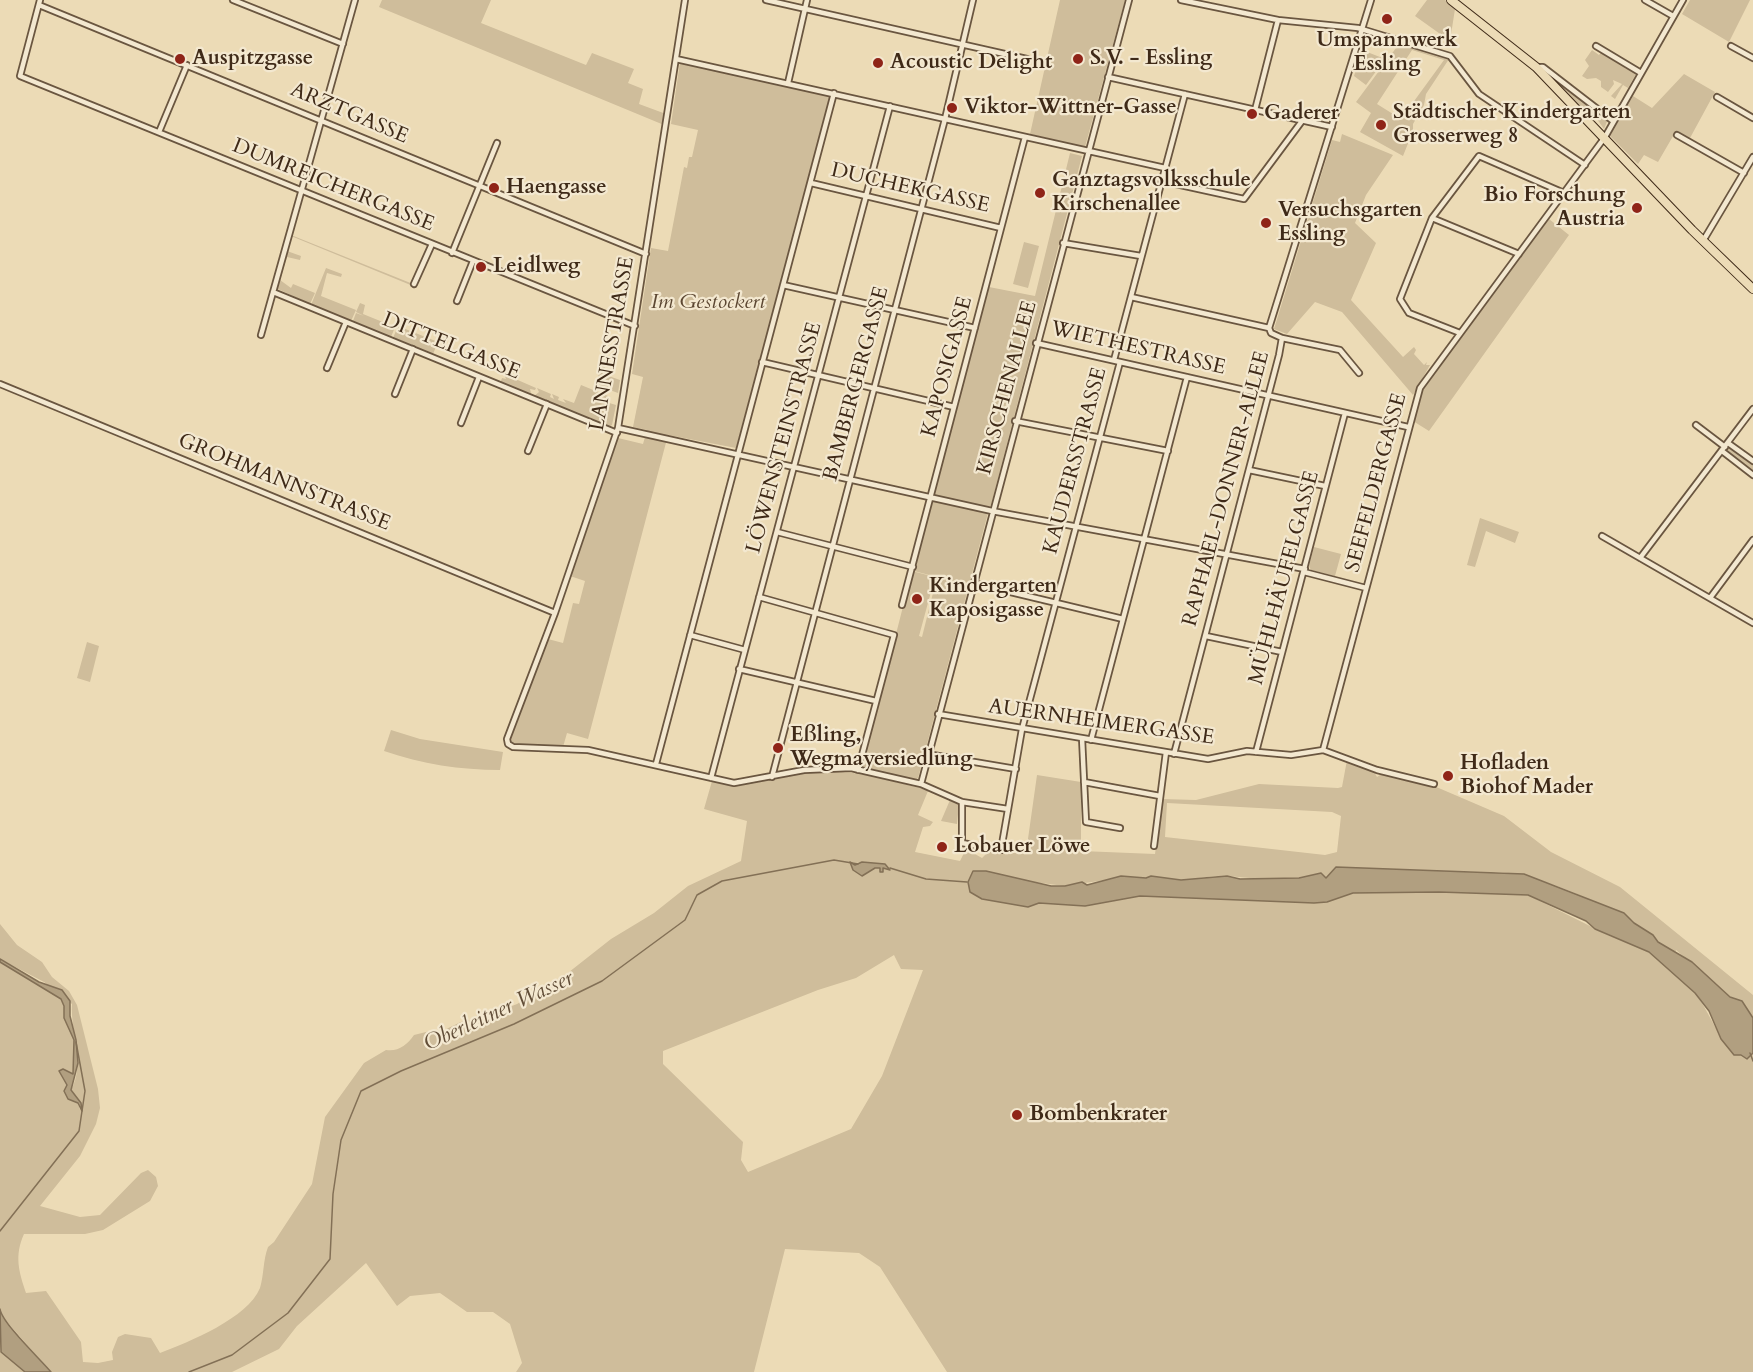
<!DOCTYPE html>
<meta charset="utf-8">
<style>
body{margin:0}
canvas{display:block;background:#ecdbb6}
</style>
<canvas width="1753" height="1372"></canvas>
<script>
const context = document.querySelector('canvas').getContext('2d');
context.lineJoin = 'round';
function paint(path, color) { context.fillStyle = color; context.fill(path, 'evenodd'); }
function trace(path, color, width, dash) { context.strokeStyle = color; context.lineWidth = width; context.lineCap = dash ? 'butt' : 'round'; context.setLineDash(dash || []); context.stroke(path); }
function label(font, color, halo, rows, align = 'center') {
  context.font = font + ' Cardo,serif'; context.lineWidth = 4.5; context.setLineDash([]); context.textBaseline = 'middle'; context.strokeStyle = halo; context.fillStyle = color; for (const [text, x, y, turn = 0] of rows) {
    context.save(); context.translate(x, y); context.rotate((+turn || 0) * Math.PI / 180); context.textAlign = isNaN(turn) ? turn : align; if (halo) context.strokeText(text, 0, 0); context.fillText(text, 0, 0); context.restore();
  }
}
const green = new Path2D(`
 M382,0H491L481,23L586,65L592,53L634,69L628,83L643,89L639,104L666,114L664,125L379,7Z
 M1060,0H1125L1085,147L1030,134Z
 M1427,0H1445L1455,9L1450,41L1415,16Z
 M1690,0H1750L1729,42L1682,14Z
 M1399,44L1449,59L1426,94L1424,105L1413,124V131L1403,156L1360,132L1371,113L1356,102ZM1412,50L1444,60L1401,119L1377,104Z
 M1362,50L1385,59L1366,85L1354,76Z
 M1592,50L1599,55L1602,51L1609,55L1608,57L1617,60L1618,63L1620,61L1626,65L1625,68L1637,72L1628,88L1623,85L1615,99L1611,96L1622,84L1613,80L1614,84L1608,92L1601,87V81L1596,78L1587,79L1582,76L1589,66L1585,60Z
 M680,62L831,95L736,448L668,435L588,739L567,733L563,747L514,746L509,739L548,639L563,643L573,603L579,604L585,581L570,576L618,438L643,444L647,430L633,427L643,377L632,374L650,254L651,248L668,251L684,167L687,168L689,157H692L698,130L671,124Z
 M1543,68L1608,119L1604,129L1597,119L1584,113Z
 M1684,74L1715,92L1690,138L1676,131L1658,162L1644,155L1638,164L1610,136L1633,96L1652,108Z
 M1342,134L1393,155L1366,195L1355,223L1376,243L1351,300L1403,357L1414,347L1416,350L1414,354L1424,365L1427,362L1426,365H1430L1413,395L1342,312L1315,302L1287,334L1274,329L1332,140L1340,142Z
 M1070,153L1082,156L991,505L988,508L936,496L934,491L989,287L1035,296Z
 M1549,219L1569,235L1429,431L1413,421L1422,390Z
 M291,235L413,284V286L291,236Z
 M1024,242L1039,246L1028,288L1013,284Z
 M287,251L301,256L300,260L287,257L280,280L291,288L293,284L315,293L310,304L278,289L277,284Z
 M326,268L342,274L341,277L327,273L321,296L356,310L351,321L311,305Z
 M360,303L365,305L363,314L395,327L391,337L353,321L356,313L364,316L356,312Z
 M398,326L438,342L433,354L393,338Z
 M601,365L605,367L603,374L620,380L618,393L596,385Z
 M504,374L536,388L535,390L530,389L532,397L500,384L502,378L506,379Z
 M581,385L608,396L606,402L616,405L612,425L607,428L533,397L539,392L537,388L551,394L550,397L554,399L552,394L559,397L558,400L566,403L563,399L574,403Z
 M1728,447L1753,464V474L1727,453Z
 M932,500L988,513L918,778L915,781L862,768L912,571L935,577L919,636L922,637L937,577L914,571Z
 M1480,518L1519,532L1515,543L1486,531L1475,567L1467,565Z
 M1314,547L1341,554L1335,576L1311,570L1309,566Z
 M87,642L99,646L90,682L77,678Z
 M391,730L420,739L503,752L500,770C460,770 422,764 384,751Z
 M1347,760L1373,770L1377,777L1383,773L1434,786L1504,816L1551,852L1620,887L1753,995V1018L1742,1001L1730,997L1676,950L1671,971C1708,996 1708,1025 1734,1055L1741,1054L1747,1059L1753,1053V1372H947L880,1267L859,1253L785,1249L754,1372H516L522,1363L510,1324L493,1312H467L440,1293L410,1296L397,1306L366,1263L297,1326L279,1349L232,1372H51L0,1314V962L61,999L64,1006V1018L74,1040L73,1074L63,1075L67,1085L64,1091L68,1098L78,1103L80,1110L79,1100L71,1090C86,1063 70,1032 72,1004L44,982L0,959V924L17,945L42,962L52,977L69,991L77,1005L98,1089L100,1108L96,1124L80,1156L40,1206L80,1217L100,1215L141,1173L148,1170L156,1177L158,1186L150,1201L103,1230L85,1234H24C14,1256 19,1272 26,1293L46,1291L81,1342L83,1362L98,1363L113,1360L112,1352L118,1337L125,1334L151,1338L160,1353C189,1342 248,1318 260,1288C264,1275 263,1260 268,1247L274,1242L312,1184L325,1117L364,1063L386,1050C398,1052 407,1045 414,1035L430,1031L440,1032L467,1019L472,1022L517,1004L564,976L611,939L654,913L688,886L741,861L747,821L704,809L712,781C746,788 776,777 809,773C847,767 884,779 920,788L928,791L918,815L933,822L930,826L923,827L915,852L960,861L966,849L982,858L988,852L1026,853L1037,775L1081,782V851L1155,854L1162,799L1196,800L1259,784L1338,788L1342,787ZM1167,803L1332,812L1341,816L1337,852L1325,855L1165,837ZM859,862L884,864L889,868H882L880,872V868L853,870V865ZM1336,867C1390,873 1441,871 1495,872C1535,872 1597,902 1632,920L1634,923L1619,937H1612L1528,895L1439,892L1353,893L1327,902L1314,903L1141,896L1085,906L1039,903L1028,907L1007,903L986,871L1025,881L1065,886L1119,878H1146L1151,876C1174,887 1204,874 1229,876C1258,879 1293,883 1321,873L1326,878ZM894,955L901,969L923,970L882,1076L851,1129L748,1172L741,1160L743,1142L663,1064V1051L818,990L856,978Z
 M950,800L959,804L957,824L941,821Z
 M0,1351L1,1352L25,1372H0Z`);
const water = new Path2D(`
 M850,862L855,865L862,862L885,864L890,870L883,868V872H880V868H875L862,876L853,870Z
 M1336,867L1524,874L1624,913L1634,923L1653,935L1658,942L1692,962L1730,997L1742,1001L1753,1018V1053L1747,1059L1741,1055H1734L1721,1039L1709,1011L1695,993L1649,952L1595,929L1586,921L1528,895L1439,892L1353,893L1327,902L1314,903L1140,896L1085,906L1039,903L1028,907L982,899L970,892L968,882L973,871H986L1051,886H1065L1082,882L1087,885L1121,876L1146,878L1151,876L1181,880L1227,876L1240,879L1299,878L1321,873L1326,878Z
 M0,959L39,982L62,990L70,1001V1016L76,1040L78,1063L71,1090L81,1103L82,1111L78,1103L68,1099L64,1091L67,1085L59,1071L63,1069L73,1074L74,1040L64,1018V1006L61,999L0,962Z
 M0,1309C2,1323 41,1360 51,1372H25L1,1352Z`);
const stream = new Path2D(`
 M890,868L926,879L967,882
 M1750,1053L1753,1061
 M0,1231L79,1131L85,1091L76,1042
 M189,1372L232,1355L288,1313L330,1259L333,1194L341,1140L361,1091L401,1071L514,1024L602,981L685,920L697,895L722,881L834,860L858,864`);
const street = new Path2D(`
 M40,0L20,76L635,326
 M233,0L343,44
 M685,0L618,428L555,613L507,739L508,744L513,747L588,750L734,783L804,770L851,768L921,784L962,802L1008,809
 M766,0L1027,59
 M1181,0L1278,20L1358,28L1450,56L1479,94L1585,165
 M1645,0L1673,16
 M39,5L646,254
 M1596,46L1641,73
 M1731,46L1753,58
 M676,59L1165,168
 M1536,67H1543L1613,121
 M1108,77L1332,127
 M788,83L807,0
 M1717,97L1753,118
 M1255,110L1278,20
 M159,132L187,65
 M1677,135L1744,173
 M1162,181L1244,199L1302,121
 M811,183L1001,228
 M1432,218L1400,299L1409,313L1460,333
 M1703,241L1753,157
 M1063,243L1141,256
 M452,253L497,143
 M1519,254L1432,218L1479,156L1564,193
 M414,284L432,244
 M783,285L975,328
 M273,292L617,433
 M1131,297L1269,328
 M457,301L473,261
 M1269,328L1371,0
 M261,335L355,0
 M1282,338L1340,350L1359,373
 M1036,343L1408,427
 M1114,360L1185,94
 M762,362L954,407
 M327,368L346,322
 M0,384L555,613
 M395,394L413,349
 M1015,421L1168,451
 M461,423L479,377
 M1696,425L1725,447
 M618,428L992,511L1305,569
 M1728,443L1753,461
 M528,451L547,404
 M1722,451L1753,475
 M1249,470L1325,486
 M777,532L913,567
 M1602,536L1753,623
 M1640,558L1753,409
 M1304,572L1366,588
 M973,583L1123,619
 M759,597L894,635L858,770
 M1710,598L1753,540
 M902,605L1025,137
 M690,635L745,650
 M1206,636L1282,652
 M739,669L876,701
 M938,714L1208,759L1247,751L1291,755L1323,750L1377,770L1434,784
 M1082,738L1086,822L1120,828
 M1091,740L1187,377
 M1323,750L1420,388L1605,137L1683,0
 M1256,752L1345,413
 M927,754L1016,769
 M1174,754L1279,355L1282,338L1271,333L1269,328
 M656,764L834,93
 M772,777L945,119L973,0
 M711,778L890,106
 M1084,782L1160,796
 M921,784L1129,0
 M962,802V843L1001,850L1022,729L1120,362
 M1154,846L1166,752`);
const primary = new Path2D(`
 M1451,0L1536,67L1692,230L1753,289`);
const markers = [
 [1387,19,6,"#8f2418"],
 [180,59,6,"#8f2418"],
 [1078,59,6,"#8f2418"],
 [878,63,6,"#8f2418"],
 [952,108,6,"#8f2418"],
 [1252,114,6,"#8f2418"],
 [1381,125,6,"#8f2418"],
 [494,188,6,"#8f2418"],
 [1040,193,6,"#8f2418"],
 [1637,208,6,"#8f2418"],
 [1266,223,6,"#8f2418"],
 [481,267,6,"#8f2418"],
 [917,599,6,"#8f2418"],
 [778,748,6,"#8f2418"],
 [1448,776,6,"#8f2418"],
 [942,847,6,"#8f2418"],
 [1017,1115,6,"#8f2418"]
];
const poiNames = [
 ["Umspannwerk",1387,41,"center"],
 ["Essling",1387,65,"center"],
 ["Auspitzgasse",192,59],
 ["S.V. - Essling",1090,59],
 ["Acoustic Delight",890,63],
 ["Viktor-Wittner-Gasse",964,108],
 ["Städtischer Kindergarten",1393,113],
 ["Grosserweg 8",1393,137],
 ["Gaderer",1264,114],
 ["Ganztagsvolksschule",1052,181],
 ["Kirschenallee",1052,205],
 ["Haengasse",506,188],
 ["Bio Forschung",1625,196,"right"],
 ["Austria",1625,220,"right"],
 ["Versuchsgarten",1278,211],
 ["Essling",1278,235],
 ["Leidlweg",493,267],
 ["Kindergarten",929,587],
 ["Kaposigasse",929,611],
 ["Eßling,",790,736],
 ["Wegmayersiedlung",790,760],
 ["Hofladen",1460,764],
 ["Biohof Mader",1460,788],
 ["Lobauer Löwe",954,847],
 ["Bombenkrater",1029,1115]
];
const streetNames = [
 ["ARZTGASSE",349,114,23],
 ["DUMREICHERGASSE",333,186,22],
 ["DUCHEKGASSE",910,189,13],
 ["LANNESSTRASSE",613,344,-80],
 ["DITTELGASSE",451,347,22],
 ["WIETHESTRASSE",1138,349,13],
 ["KAPOSIGASSE",948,367,-75],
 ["BAMBERGERGASSE",857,384,-75],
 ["KIRSCHENALLEE",1008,388,-75],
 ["LÖWENSTEINSTRASSE",785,438,-75],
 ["KAUDERSSTRASSE",1076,461,-75],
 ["GROHMANNSTRASSE",284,483,22],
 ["SEEFELDERGASSE",1377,483,-75],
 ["RAPHAEL-DONNER-ALLEE",1227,489,-75],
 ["MÜHLHÄUFELGASSE",1285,578,-75],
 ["AUERNHEIMERGASSE",1101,723,8]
];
const parkNames = [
 ["Im Gestockert",708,303]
];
const waterNames = [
 ["Oberleitner Wasser",499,1012,-25]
];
paint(green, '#cfbd9b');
paint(water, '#b19f80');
trace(water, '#837056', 1.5);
trace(stream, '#837056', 1.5);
trace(street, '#6a5640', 8);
trace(primary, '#3f2a18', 10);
trace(street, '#f3e8d0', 4.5);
trace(primary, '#ecdbb6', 8);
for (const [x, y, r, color] of markers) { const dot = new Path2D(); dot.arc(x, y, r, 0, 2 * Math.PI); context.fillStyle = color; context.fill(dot); trace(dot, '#f3e8d0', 2); }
label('bold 21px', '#3f2a18', '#f3e8d0', poiNames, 'left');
label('21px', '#3f2a18', '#f3e8d0', streetNames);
label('italic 21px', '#5c4732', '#f3e8d0', parkNames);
label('italic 22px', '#614d37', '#f3e8d0', waterNames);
</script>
